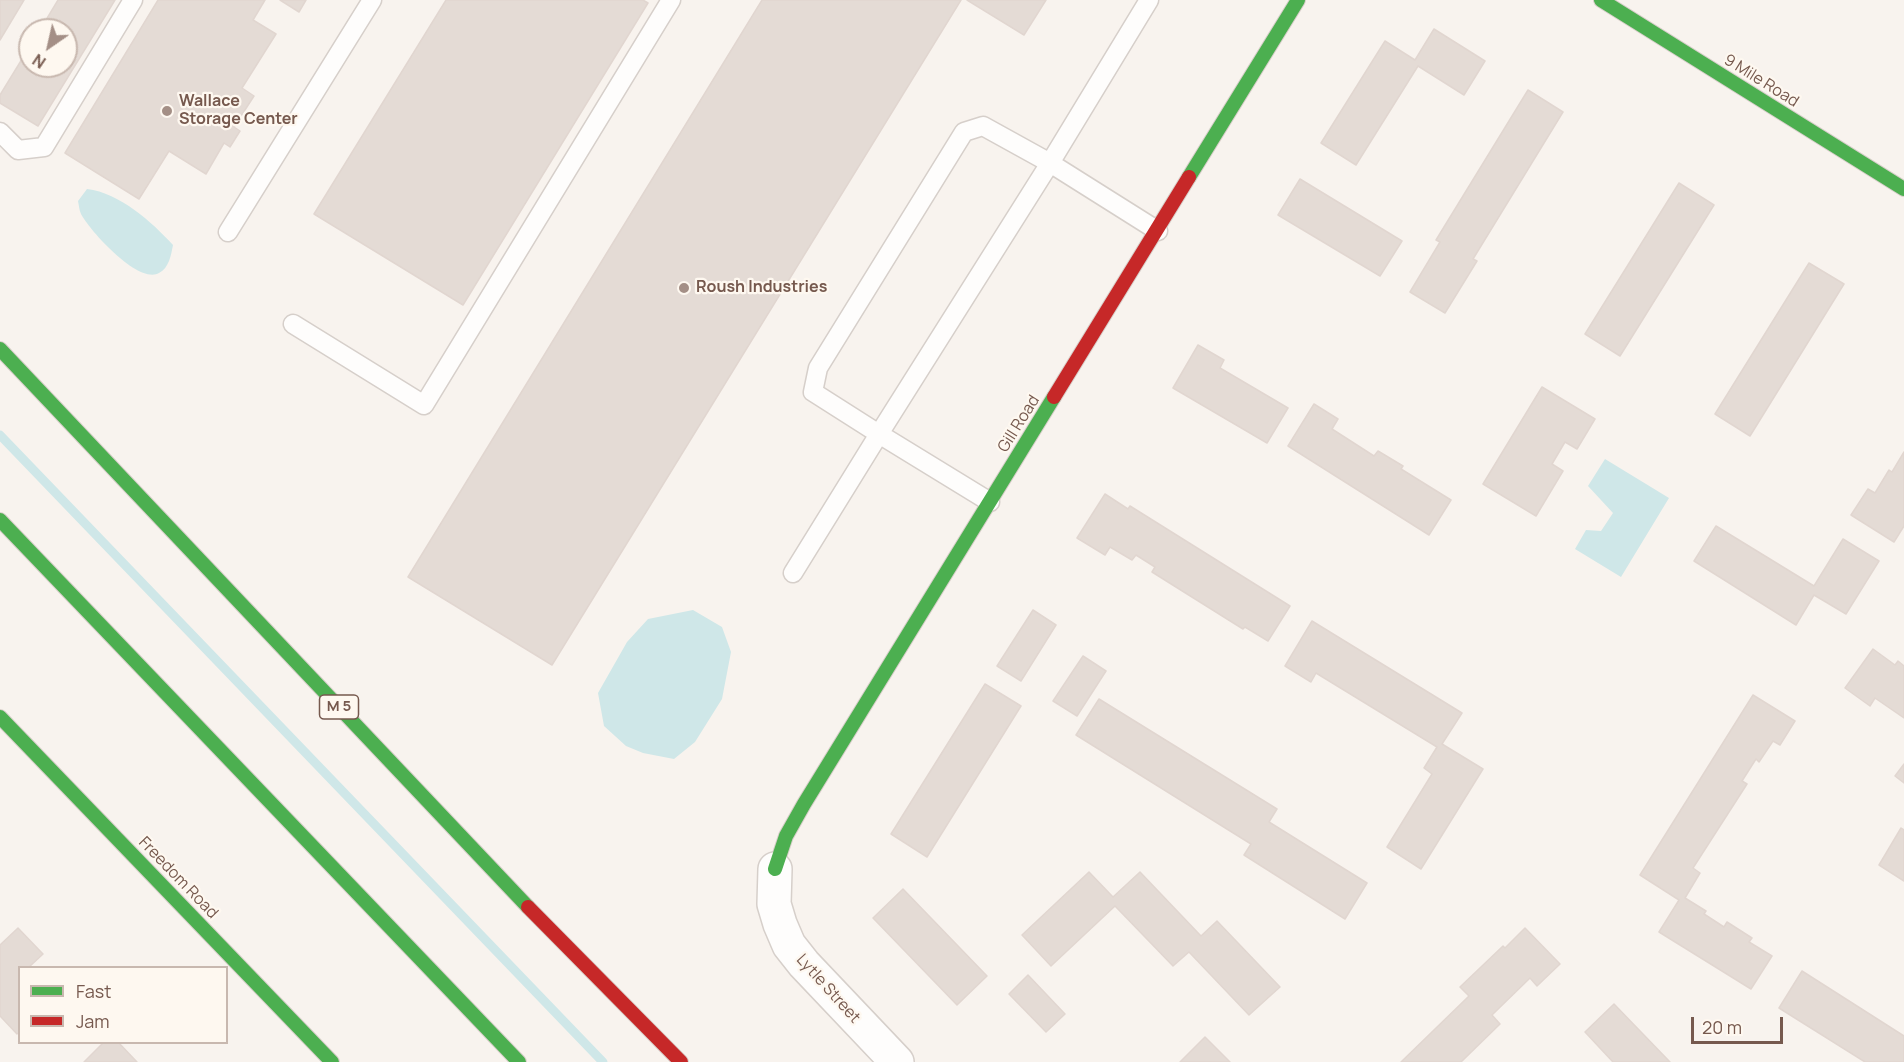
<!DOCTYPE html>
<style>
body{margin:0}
#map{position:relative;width:1904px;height:1062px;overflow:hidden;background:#f8f3ee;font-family:Manrope,sans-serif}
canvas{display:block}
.legend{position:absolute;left:18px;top:966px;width:210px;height:78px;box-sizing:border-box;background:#fef8f0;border:2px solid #c8b8af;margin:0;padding:8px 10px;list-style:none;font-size:18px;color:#76594e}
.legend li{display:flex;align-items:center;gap:12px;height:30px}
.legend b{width:30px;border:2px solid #c8b8af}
.north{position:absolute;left:18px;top:18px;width:60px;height:60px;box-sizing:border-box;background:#fef8f0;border:2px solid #c8b8af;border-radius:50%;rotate:214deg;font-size:16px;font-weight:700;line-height:24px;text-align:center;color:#76594e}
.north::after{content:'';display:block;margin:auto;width:21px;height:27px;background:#a48f86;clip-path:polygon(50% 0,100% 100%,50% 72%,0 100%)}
.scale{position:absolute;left:1691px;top:1017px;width:92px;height:27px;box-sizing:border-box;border:3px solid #76594e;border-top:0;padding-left:8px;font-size:18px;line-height:21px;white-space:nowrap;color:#76594e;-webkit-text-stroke:4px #fef8f0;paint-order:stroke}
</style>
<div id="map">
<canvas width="1904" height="1062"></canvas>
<ul class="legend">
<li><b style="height:8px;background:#4caf50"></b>Fast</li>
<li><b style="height:8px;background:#c62828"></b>Jam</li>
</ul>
<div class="north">N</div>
<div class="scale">20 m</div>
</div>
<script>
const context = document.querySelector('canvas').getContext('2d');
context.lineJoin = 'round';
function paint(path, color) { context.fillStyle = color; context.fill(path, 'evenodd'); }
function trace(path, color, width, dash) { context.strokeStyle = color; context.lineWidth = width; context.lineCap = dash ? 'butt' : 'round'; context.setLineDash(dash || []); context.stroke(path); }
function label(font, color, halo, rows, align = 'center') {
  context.font = font + ' Manrope,sans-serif'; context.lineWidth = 4.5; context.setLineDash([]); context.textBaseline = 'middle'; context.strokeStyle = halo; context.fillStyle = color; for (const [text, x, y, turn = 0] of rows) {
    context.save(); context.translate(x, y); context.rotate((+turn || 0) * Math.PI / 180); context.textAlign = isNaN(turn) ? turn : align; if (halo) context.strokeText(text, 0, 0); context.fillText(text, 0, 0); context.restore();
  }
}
const water = new Path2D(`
 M87,189C120,193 152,222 173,245C171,255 169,268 159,273C139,285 90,231 81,214C79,210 79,205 78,201Z
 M1605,459L1669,498L1621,577L1575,549L1586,530L1601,531L1613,513L1588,486Z
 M693,610L722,627L731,652L722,699L695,742L674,759L643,753L626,746L604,726L598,693L627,642L648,619Z`);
const stream = new Path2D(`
 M0,435L603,1062`);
const building = new Path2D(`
 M0,0H24L0,40Z
 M58,0H115L38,126L0,103V95L30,46V66H66V30H40Z
 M158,0H265L253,20L276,34L242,88L254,96L234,127L240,131L230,147L224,143L206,174L169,151L139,199L65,153Z
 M280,0H306L299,12Z
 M446,0H643L648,3L463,305L314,214Z
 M762,0H961L552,665L408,577Z
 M967,0H1046L1024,35Z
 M1434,29L1485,61L1464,95L1418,66L1356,165L1321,143L1385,41L1415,60Z
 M1528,90L1563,112L1473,259L1477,261L1445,313L1410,292L1440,242L1436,240Z
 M1300,179L1402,241L1380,276L1278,215Z
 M1679,183L1714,205L1620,356L1585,334Z
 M1809,263L1844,284L1750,436L1715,414Z
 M1198,345L1224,360L1220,368L1288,408L1267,443L1173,388Z
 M1542,387L1595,419L1577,449L1565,442L1552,464L1563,471L1536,516L1483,484Z
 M1314,404L1338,419L1332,429L1374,456L1378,451L1403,466L1401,469L1451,500L1429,535L1288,446Z
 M1904,452V526L1894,542L1851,515L1868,489L1875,493L1889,470L1892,472Z
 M1105,494L1128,509L1130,506L1290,606L1268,641L1245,627L1243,629L1152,572L1155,567L1136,555L1132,560L1110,547L1105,555L1077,538Z
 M1716,526L1814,586L1843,539L1879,561L1846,614L1814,595L1796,625L1694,561Z
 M1033,610L1056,625L1021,681L997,666Z
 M1312,621L1462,713L1442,744L1483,769L1421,869L1387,847L1432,774L1424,768L1437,747L1316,673L1311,682L1285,666Z
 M1873,649L1895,665L1898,661L1904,666V718L1875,698L1870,706L1845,688Z
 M1083,656L1106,671L1077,716L1053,701Z
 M985,684L1021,706L927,857L891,834Z
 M1753,695L1795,721L1780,745L1773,741L1759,762L1756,759L1742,781L1747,784L1693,868L1700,873L1685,898L1706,911L1704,914L1724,927L1727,922L1752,938L1749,942L1772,956L1751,989L1659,932L1679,900L1640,875Z
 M1099,699L1277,809L1269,822L1367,883L1345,919L1244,855L1251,844L1076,735Z
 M1904,764V783L1895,776Z
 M1901,828L1904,830V881L1879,865Z
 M1089,872L1113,897L1140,872L1201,936L1217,921L1280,987L1249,1015L1189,952L1173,966L1115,906L1051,966L1022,935Z
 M903,889L987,976L957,1005L873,918Z
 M18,928L43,954L28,968H20V1032L17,1034L0,1016V945Z
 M1525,928L1560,964L1537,986L1530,978L1492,1015L1500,1024L1461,1062H1401L1469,996L1460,987L1503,946L1505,948Z
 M1802,971L1904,1036V1062H1865L1779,1008Z
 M1028,975L1065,1014L1046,1032L1009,994Z
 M1614,1004L1670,1062H1613L1585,1032Z
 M1205,1037L1230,1062H1180Z
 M104,1042H118L137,1062H84Z`);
const lane = new Path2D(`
 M0,132L18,150L44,147L133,0
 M228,232L372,0
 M293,324L424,405L671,0
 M990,502L879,434L1050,163L1158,231
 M793,573L879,434L813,392L818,368L964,132L983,126L1050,163L1149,0`);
const street = new Path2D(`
 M775,869L774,904L780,924L789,945L804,964L897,1062`);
const fast = new Path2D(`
 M1601,0L1904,189
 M1189,177L1298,0
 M0,349L528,907
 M0,520L519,1062
 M0,717L332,1062
 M775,869L786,836L804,804L1054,397`);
const jam = new Path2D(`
 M1054,397L1189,177
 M528,907L681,1062`);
const markers = [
 [167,111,6,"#a48f86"],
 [684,288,6,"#a48f86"]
];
const shields = [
 [339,707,39]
];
const shieldNames = [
 ["M 5",339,707]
];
const streetNames = [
 ["9 Mile Road",1761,81,32],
 ["Gill Road",1019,424,-58],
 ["Freedom Road",178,878,46],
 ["Lytle Street",828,989,48]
];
const poiNames = [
 ["Wallace",179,102],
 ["Storage Center",179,120],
 ["Roush Industries",696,288]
];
paint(water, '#cfe7e8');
trace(stream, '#cfe7e8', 9);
paint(building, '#e4dbd5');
trace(building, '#e1d6d0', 1.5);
trace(lane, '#d6cfca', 21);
trace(street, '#d6cfca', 36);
trace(fast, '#d8cfca', 16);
trace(jam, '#d8cfca', 16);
trace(lane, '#fefdfc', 18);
trace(street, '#fefdfc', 33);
trace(fast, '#4caf50', 14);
trace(jam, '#c62828', 14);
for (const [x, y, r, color] of markers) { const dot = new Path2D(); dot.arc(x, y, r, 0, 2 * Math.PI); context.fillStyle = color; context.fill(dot); trace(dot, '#fef8f0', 2); }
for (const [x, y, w] of shields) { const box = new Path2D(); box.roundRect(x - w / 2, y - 12, w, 24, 4.5); context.fillStyle = '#fef8f0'; context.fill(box); trace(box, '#76594e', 1.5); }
label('bold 15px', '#76594e', null, shieldNames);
label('16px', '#76594e', '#fef8f0', streetNames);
label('bold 16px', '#76594e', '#fef8f0', poiNames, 'left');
</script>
